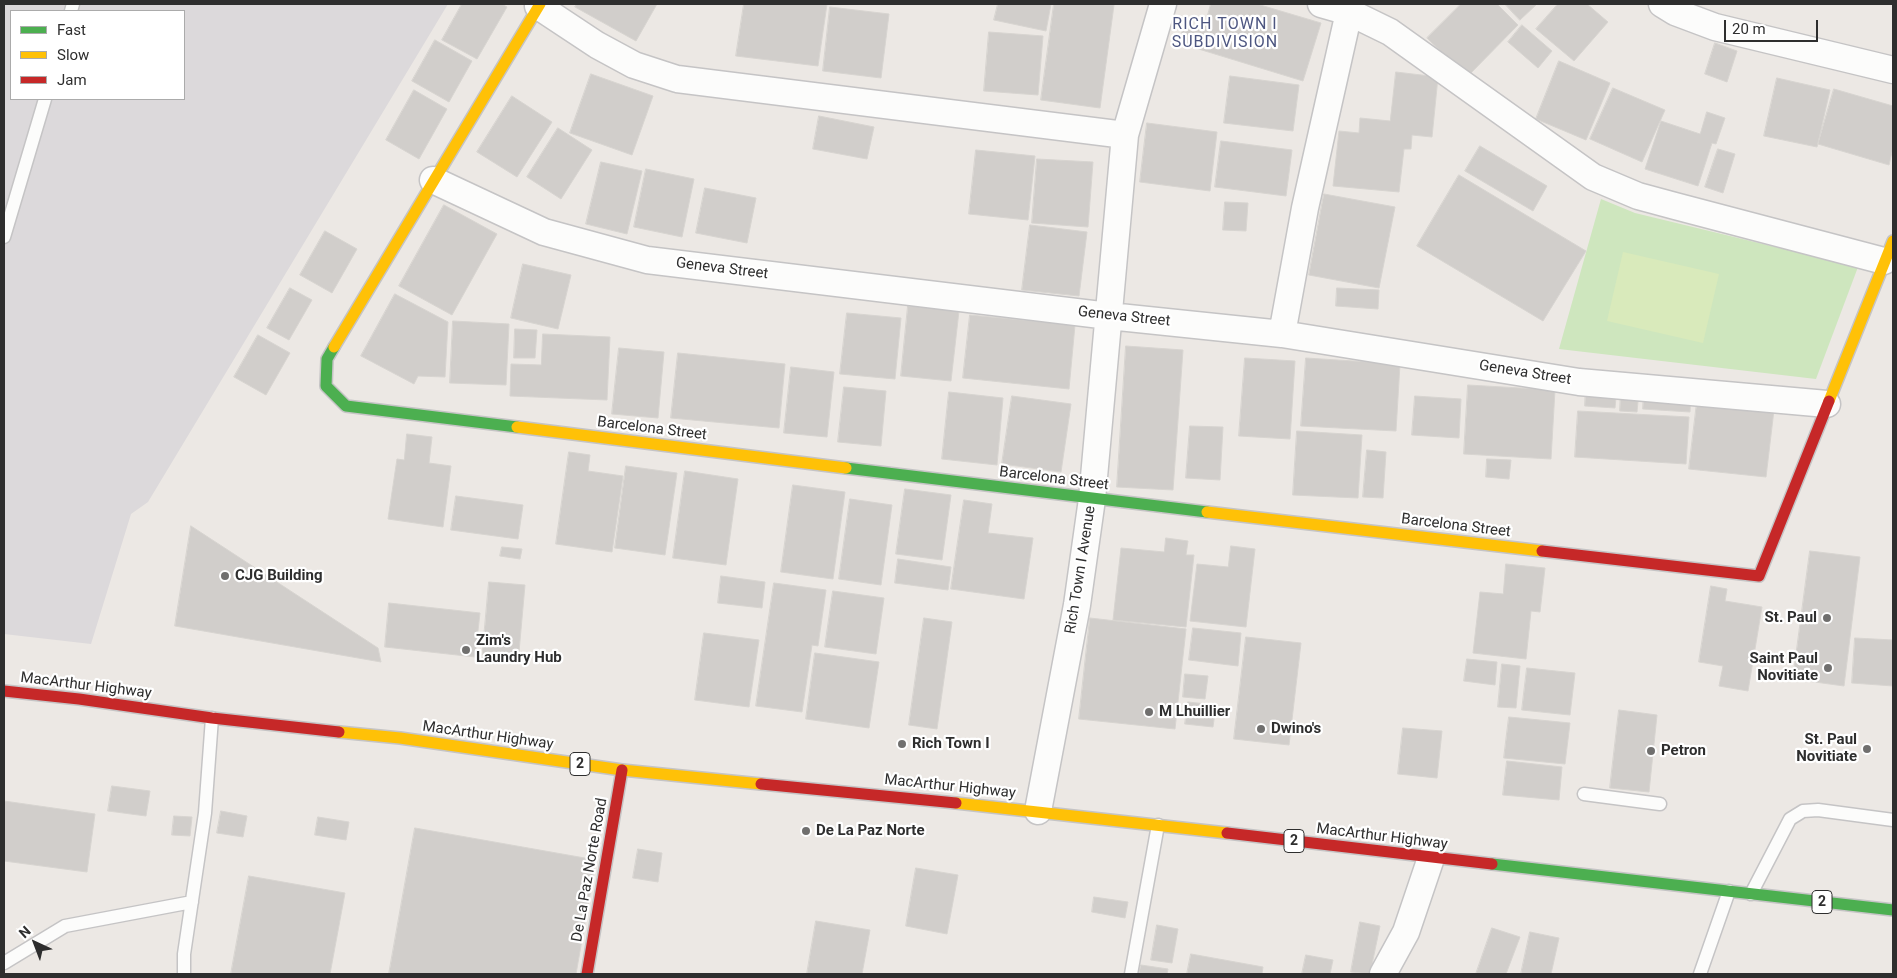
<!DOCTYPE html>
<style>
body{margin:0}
#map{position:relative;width:1897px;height:978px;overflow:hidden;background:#ece8e4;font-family:Roboto,sans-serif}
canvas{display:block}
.frame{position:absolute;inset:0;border:5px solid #2e2e2e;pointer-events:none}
.legend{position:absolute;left:10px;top:10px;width:175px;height:90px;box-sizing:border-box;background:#fff;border:1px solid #ababab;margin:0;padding:6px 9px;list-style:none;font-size:15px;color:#2e2e2e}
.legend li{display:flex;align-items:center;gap:10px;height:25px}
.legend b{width:25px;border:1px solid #ababab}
.north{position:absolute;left:10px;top:918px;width:50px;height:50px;-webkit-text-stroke:4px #fff;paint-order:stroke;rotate:317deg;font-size:14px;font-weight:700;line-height:20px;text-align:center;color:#2e2e2e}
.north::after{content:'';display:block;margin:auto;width:18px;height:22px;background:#2e2e2e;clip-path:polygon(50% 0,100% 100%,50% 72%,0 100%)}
.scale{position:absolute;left:1724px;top:20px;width:94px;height:22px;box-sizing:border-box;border:2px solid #2e2e2e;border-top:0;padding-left:6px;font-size:15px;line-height:18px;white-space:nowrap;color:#2e2e2e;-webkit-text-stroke:4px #fff;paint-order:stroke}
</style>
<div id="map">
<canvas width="1897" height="978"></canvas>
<div class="frame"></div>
<ul class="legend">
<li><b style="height:6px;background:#4caf50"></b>Fast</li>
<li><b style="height:6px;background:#ffc107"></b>Slow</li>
<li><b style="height:6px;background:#c62828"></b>Jam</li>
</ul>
<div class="north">N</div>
<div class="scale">20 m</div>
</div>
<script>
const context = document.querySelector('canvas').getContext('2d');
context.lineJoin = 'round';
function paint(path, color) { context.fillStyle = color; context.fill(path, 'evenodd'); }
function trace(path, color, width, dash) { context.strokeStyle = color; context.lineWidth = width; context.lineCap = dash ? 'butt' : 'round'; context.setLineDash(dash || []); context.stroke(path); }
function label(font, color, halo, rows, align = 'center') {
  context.font = font + ' Roboto,sans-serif'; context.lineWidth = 4.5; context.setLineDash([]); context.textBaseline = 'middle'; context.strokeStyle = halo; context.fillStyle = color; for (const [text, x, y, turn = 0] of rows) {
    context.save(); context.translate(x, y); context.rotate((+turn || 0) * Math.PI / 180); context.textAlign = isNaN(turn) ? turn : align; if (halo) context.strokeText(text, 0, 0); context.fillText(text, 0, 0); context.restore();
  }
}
const industrial = new Path2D(`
 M4,4H448L148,502L131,514L91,644L4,634ZM11,11H184V99H11Z`);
const green = new Path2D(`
 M1601,199L1635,213L1858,267L1816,379L1559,349Z`);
const pitch = new Path2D(`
 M1623,252L1719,274L1703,343L1607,321Z`);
const building = new Path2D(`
 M462,4H502L507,7L477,59L442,40Z
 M577,4H657L636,41L575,7Z
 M744,4H827L818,66L736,56Z
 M998,4H1051L1046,31L994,20Z
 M1054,4L1114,5L1100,108L1041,100Z
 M1211,4H1257L1321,23L1303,81L1179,43L1184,24L1203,30Z
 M1461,4H1497L1518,25L1467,77L1427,38Z
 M1505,4H1537L1520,20Z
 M1558,4H1587L1608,22L1574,61L1536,29Z
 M830,7L889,14L881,78L823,71Z
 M1522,25L1552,51L1538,68L1508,42Z
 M989,32L1043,36L1038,95L984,91Z
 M435,40L472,61L449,102L412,81Z
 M1715,43L1737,51L1727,82L1705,74Z
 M1559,61L1610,83L1586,140L1536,119Z
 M1396,72L1438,77L1432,137L1412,135L1411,149H1404L1399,192L1333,186L1339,131L1359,133L1360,118L1390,121Z
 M591,74L653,96L632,155L570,133Z
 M1230,76L1299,85L1293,131L1224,123Z
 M1777,78L1830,90L1817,147L1764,136Z
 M1613,88L1665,110L1642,162L1590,139Z
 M1834,89L1893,106V148L1889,165L1818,144Z
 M414,90L447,109L419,159L386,140Z
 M512,96L552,122L517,177L477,152Z
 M1707,112L1725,118L1716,144L1712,143L1698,186L1645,169L1661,121L1700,134Z
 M819,116L874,127L867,159L813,149Z
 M1147,123L1217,132L1210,191L1140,182Z
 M558,128L592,150L561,199L527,177Z
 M1221,141L1292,150L1286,196L1215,187Z
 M1480,146L1547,186L1533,211L1465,171Z
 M1718,149L1735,154L1723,193L1705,187Z
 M976,150L1035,156L1028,220L969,214Z
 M1037,159L1093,162L1088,227L1032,223Z
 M601,162L642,171L627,234L586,224Z
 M646,169L694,179L682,237L634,227Z
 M1459,175L1586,251L1543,321L1417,246Z
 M705,188L756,198L747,243L696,233Z
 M1324,194L1395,207L1379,288L1309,275Z
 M1225,202L1248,203L1246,231L1223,230Z
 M444,205L497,234L452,315L399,286Z
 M1030,225L1087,232L1079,296L1022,290Z
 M325,231L357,249L332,293L300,275Z
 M523,264L571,275L558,329L511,318Z
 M290,288L312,300L289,340L267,328Z
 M1337,288L1379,290L1378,309L1336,306Z
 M395,294L448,322L445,377L418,376L414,384L361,356Z
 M908,306L959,311L951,381L901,376Z
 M847,313L901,318L895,379L840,374Z
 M970,315L1075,325L1069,389L963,378Z
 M453,321L509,324L506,385L450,383Z
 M515,329L537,330L535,358H514Z
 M543,334L610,337L607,400L510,396L511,364L541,365Z
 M258,335L290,353L266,395L234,377Z
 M1126,346L1183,350L1173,490L1117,487Z
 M619,348L664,352L658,418L612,414Z
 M678,353L785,364L779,428L671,418Z
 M1245,358L1295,361L1290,439L1239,436Z
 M1306,358L1400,364L1396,431L1301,426Z
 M791,367L834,372L827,437L784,433Z
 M1468,385L1555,390L1551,459L1464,454Z
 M1586,385L1617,387L1615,408L1585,406Z
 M844,387L886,391L881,446L838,442Z
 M1621,390L1639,391L1637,412L1620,411Z
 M1644,391L1691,394L1690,412L1643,409Z
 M949,392L1003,398L997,465L942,459Z
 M1012,396L1071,404L1061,472L1002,464Z
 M1415,396L1461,399L1459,438L1412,435Z
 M1697,402L1774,410L1766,477L1689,469Z
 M1578,411L1689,417L1686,464L1575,457Z
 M1190,426L1223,427L1220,480L1186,478Z
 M1297,431L1362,435L1358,498L1293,495Z
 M407,434L432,437L429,463L451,466L443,527L388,519L397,459L404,460Z
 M1367,450L1386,452L1383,498L1363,497Z
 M569,452L590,455L588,471L623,476L612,552L556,544Z
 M1487,459L1511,460L1509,479L1486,477Z
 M626,466L677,473L665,555L615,548Z
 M685,471L738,479L726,565L673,558Z
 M793,485L845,492L833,579L781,572Z
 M905,489L951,495L942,560L896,554Z
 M456,496L523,505L518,539L451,530Z
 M850,499L892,505L881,585L839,579Z
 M964,500L992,504L988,533L1033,538L1024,599L951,589Z
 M191,526L378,648L381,662L175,626Z
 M1166,538L1188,541L1186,555H1194L1186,627L1113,620L1121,548L1164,552Z
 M1231,546L1255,549L1246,627L1190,621L1197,564L1228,567Z
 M502,547L522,549L520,559L500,556Z
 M1810,551L1860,557L1844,686L1793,679Z
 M898,559L951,567L948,590L895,583Z
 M1506,564L1545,568L1540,612L1531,611L1526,659L1473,653L1480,592L1503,594Z
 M721,576L765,582L762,608L718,603Z
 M489,582L525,585L518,663L482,660Z
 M774,583L826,590L818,646L812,645L802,712L756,706Z
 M1711,586L1727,589L1725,601L1762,607L1748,691L1719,686L1723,666L1699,662Z
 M833,591L884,598L876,654L825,647Z
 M389,603L480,613L475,657L385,647Z
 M924,618L952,622L937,729L909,725Z
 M1090,618L1186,629L1175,729L1079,719Z
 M1193,628L1241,633L1238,666L1189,660Z
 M704,633L759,640L749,707L695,700Z
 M1246,637L1301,643L1289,745L1234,739Z
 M1855,638L1893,640V686L1852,683Z
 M815,653L879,662L869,728L806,719Z
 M1467,659L1497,662L1495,685L1464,681Z
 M1502,664L1520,666L1516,708L1498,707Z
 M1527,668L1575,673L1570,715L1522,710Z
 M1185,674L1208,676L1205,699L1183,697Z
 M1188,702L1216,705L1213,727L1185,724Z
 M1619,710L1657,715L1649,792L1610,788Z
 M1509,717L1570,723L1565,764L1504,758Z
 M1403,728L1442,731L1437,778L1398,774Z
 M1507,761L1562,767L1559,800L1503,795Z
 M112,786L150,791L146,816L108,811Z
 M4,801L95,814L87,872L4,861Z
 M221,811L247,816L243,837L217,833Z
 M174,816L192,817L190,836L172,835Z
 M318,817L349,822L346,840L315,835Z
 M415,828L596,860L576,974H389Z
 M638,849L662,853L658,882L633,878Z
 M916,868L958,875L947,934L906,926Z
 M249,876L345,893L330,974H231Z
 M1094,897L1128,902L1125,918L1092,912Z
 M816,921L870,930L862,974H807Z
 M1360,922L1380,926L1370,974L1351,972Z
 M1157,925L1178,929L1172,963L1151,960Z
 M1492,928L1520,937L1506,974H1476Z
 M1530,932L1559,938L1551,974H1521Z
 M1191,954L1263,967L1262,974H1187Z
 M1306,955L1333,960L1330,974H1302Z
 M1141,965L1168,969L1167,974H1139Z`);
const lane = new Path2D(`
 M71,11L73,4
 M4,237L45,99
 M1584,794L1660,804
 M1751,894L1790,819L1803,811L1818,810L1893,820
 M4,963L65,926L192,902
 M184,974V954L205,813L212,718
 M1131,974L1158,825
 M1700,974L1729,891`);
const street = new Path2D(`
 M1321,4L1349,12L1390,32L1593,177L1638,196L1675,206L1884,261
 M1662,4L1675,12L1715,27L1893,70
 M538,6L597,45L634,65L677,79L1125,135
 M433,180L544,232L647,260L1109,316L1282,334L1579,382L1827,404
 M1282,334L1305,208L1349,12
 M1038,811L1077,605L1092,499L1125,135L1163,4
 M1383,974L1406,932L1431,858`);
const fast = new Path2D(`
 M334,347L327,359L326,386L346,406L517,427
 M846,468L1207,512
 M1492,864L1893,910`);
const slow = new Path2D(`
 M334,347L540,4
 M1829,401L1893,241
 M517,427L846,468
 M1207,512L1542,551
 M339,732L400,738L622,770L761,784
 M956,803L1227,833`);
const jam = new Path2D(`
 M1542,551L1759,576L1829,401
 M4,691L79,699L212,718L339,732
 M761,784L956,803
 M1227,833L1492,864
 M587,974L622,770`);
const markers = [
 [225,576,5,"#706f6e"],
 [1827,618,5,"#706f6e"],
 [466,650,5,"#706f6e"],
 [1828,668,5,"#706f6e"],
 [1149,712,5,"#706f6e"],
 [1261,729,5,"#706f6e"],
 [902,744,5,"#706f6e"],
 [1867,749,5,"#706f6e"],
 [1651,751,5,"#706f6e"],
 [806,831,5,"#706f6e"]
];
const shields = [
 [580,764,20],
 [1294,841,20],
 [1822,902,20]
];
const shieldNames = [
 ["2",580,764],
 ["2",1294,841],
 ["2",1822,902]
];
const streetNames = [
 ["Geneva Street",722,269,7],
 ["Geneva Street",1124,317,6],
 ["Geneva Street",1525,373,9],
 ["Barcelona Street",652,429,7],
 ["Barcelona Street",1054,479,7],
 ["Barcelona Street",1456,526,7],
 ["Rich Town I Avenue",1081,570,-81],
 ["MacArthur Highway",86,686,7],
 ["MacArthur Highway",488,736,8],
 ["MacArthur Highway",950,787,6],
 ["MacArthur Highway",1382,837,7],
 ["De La Paz Norte Road",590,870,-80]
];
const poiNames = [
 ["CJG Building",235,576],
 ["St. Paul",1817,618,"right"],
 ["Zim's",476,641],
 ["Laundry Hub",476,658],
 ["Saint Paul",1818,659,"right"],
 ["Novitiate",1818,676,"right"],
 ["M Lhuillier",1159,712],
 ["Dwino's",1271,729],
 ["St. Paul",1857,740,"right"],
 ["Novitiate",1857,757,"right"],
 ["Rich Town I",912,744],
 ["Petron",1661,751],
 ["De La Paz Norte",816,831]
];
const neighbourhoodNames = [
 ["RICH TOWN I",1225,25],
 ["SUBDIVISION",1225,43]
];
paint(industrial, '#dcd9db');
paint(green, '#cee6be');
paint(pitch, '#d9eabb');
paint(building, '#d1cecb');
trace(building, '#d7d4d0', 1);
trace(lane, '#c5c4c5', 15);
trace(street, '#c5c4c5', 29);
trace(fast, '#c5c4c5', 14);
trace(slow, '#c5c4c5', 14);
trace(jam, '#c5c4c5', 14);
trace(lane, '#fcfcfb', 12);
trace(street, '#fcfcfb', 26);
trace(fast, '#4caf50', 11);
trace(slow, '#ffc107', 11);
trace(jam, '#c62828', 11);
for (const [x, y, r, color] of markers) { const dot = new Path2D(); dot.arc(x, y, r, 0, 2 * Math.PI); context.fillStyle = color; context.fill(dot); trace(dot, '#fff', 2); }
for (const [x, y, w] of shields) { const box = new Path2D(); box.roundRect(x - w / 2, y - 11.5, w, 23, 4); context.fillStyle = '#fff'; context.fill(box); trace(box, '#2e2e2e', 1); }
label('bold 14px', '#2e2e2e', null, shieldNames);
label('15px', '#2e2e2e', '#fff', streetNames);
label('bold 15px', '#2e2e2e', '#fff', poiNames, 'left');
context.letterSpacing = '1px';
label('16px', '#4d5680', '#fff', neighbourhoodNames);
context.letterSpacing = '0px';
</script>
